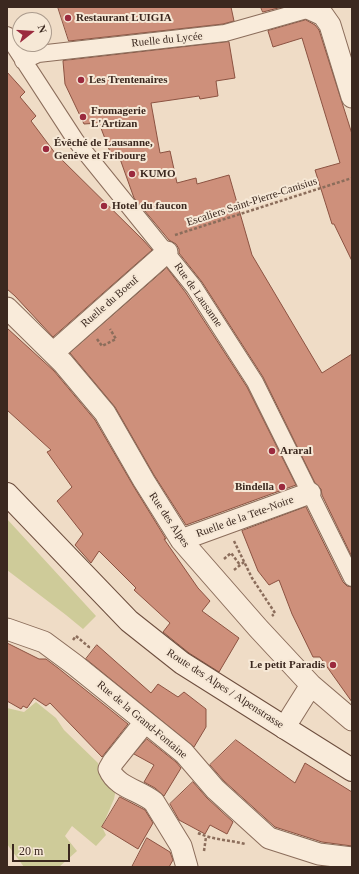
<!DOCTYPE html>
<meta charset="utf-8">
<style>
body{margin:0}
#map{position:relative;width:359px;height:874px;overflow:hidden;background:#efdcc6;font-family:Georgia,serif}
canvas{display:block}
.frame{position:absolute;inset:0;border:8px solid #3b281f;pointer-events:none}
.north{position:absolute;left:12px;top:12px;width:40px;height:40px;box-sizing:border-box;background:#f6e8d6;border:1px solid #ab9b8d;border-radius:50%;rotate:73deg;font-size:11px;font-weight:700;line-height:16px;text-align:center;color:#3b281f}
.north::after{content:'';display:block;margin:auto;width:14px;height:18px;background:#9b2a3e;clip-path:polygon(50% 0,100% 100%,50% 72%,0 100%)}
.scale{position:absolute;left:12px;top:844px;width:58px;height:18px;box-sizing:border-box;border:2px solid #3b281f;border-top:0;padding-left:5px;font-size:12px;line-height:14px;white-space:nowrap;color:#3b281f;-webkit-text-stroke:3px #f6e8d6;paint-order:stroke}
</style>
<div id="map">
<canvas width="359" height="874"></canvas>
<div class="frame"></div>
<div class="north">N</div>
<div class="scale">20 m</div>
</div>
<script>
const context = document.querySelector('canvas').getContext('2d');
context.lineJoin = 'round';
function paint(path, color) { context.fillStyle = color; context.fill(path, 'evenodd'); }
function trace(path, color, width, dash) { context.strokeStyle = color; context.lineWidth = width; context.lineCap = dash ? 'butt' : 'round'; context.setLineDash(dash || []); context.stroke(path); }
function label(font, color, halo, rows, align = 'center') {
  context.font = font + ' Georgia,serif'; context.lineWidth = 4; context.setLineDash([]); context.textBaseline = 'middle'; context.strokeStyle = halo; context.fillStyle = color; for (const [text, x, y, turn = 0] of rows) {
    context.save(); context.translate(x, y); context.rotate((+turn || 0) * Math.PI / 180); context.textAlign = isNaN(turn) ? turn : align; if (halo) context.strokeText(text, 0, 0); context.fillText(text, 0, 0); context.restore();
  }
}
const green = new Path2D(`
 M7,519L96,616L83,629L66,615L7,570Z
 M36,702L56,718L64,730L98,763L102,780L116,789L114,799L102,827L106,835L96,846L72,826L65,836L77,851L59,867H24L7,844V708L24,712Z`);
const building = new Path2D(`
 M58,7H231L234,21L223,24L69,41Z
 M261,7H282L263,12Z
 M306,20L315,25L319,30L352,134V261L334,224H332L315,170L340,163L302,38L273,47L268,31Z
 M229,42L235,78L216,81L218,96L200,99L199,96L151,103L160,153L170,151L177,183L196,178L197,184L229,175L252,255L322,373L352,354V557L322,495L321,489L315,483L263,377L202,282L179,253V249L176,244L169,240L134,198L119,156L112,157L99,123L84,124L65,84L63,61Z
 M7,72L25,92L20,97L36,116L31,121L55,153L143,240L152,250L53,337L15,296L7,289Z
 M167,268L186,293L247,387L296,485L186,525L154,475L115,407L70,353Z
 M7,328L54,371L95,420L134,487L166,539H164L198,588L210,601L202,611L239,638L219,672L189,653L163,632L170,623L134,590L136,588L99,551L91,563L75,545L83,534L57,501L72,487L47,452L51,450L7,410Z
 M306,507L343,582L347,586L352,587V702L320,657H313L292,614L279,580L269,585L258,571L242,531Z
 M7,643L39,659H46L58,668L128,724L102,757L50,703L46,706L34,698L27,708L23,706L21,709L7,701Z
 M97,645L151,693L158,684L178,697L184,692L206,709V727L194,747L86,659Z
 M147,739L176,762L181,768L164,796L155,788L144,782L154,765L134,754Z
 M236,740L295,783L305,763L352,792V846L322,842L275,827L224,781L210,765Z
 M193,782L207,798L233,822L227,834L210,825L205,834L179,820L170,804Z
 M120,797L145,810L153,823L138,849L102,827Z
 M147,838L170,852L173,860L169,867H132Z`);
const path = new Path2D(`
 M175,235L352,178
 M97,339L102,346L116,339L110,329
 M234,541L252,578L275,613L272,616
 M224,559L231,553L240,565
 M234,570L244,562
 M73,640L76,636L89,647L87,649
 M198,833C213,840 230,840 245,844
 M204,851L206,837`);
const pedestrian = new Path2D(`
 M7,35L76,141L194,287L255,382L352,578
 M23,61L38,54L225,33L310,9`);
const minor = new Path2D(`
 M310,7V9L323,15L330,25L352,97
 M7,308L63,363L105,413L144,481L181,540L258,628L311,685L284,728
 M54,352L167,252
 M181,540L310,493
 M7,629L44,642L75,665L184,753L215,789L269,838L319,854L352,858
 M311,685L352,720
 M145,722L113,762L109,769C117,788 140,790 154,802L181,846L187,867`);
const secondary = new Path2D(`
 M7,494L129,621L182,663L352,770`);
const markers = [
 [68,18,4,"#9b2a3e"],
 [81,80,4,"#9b2a3e"],
 [83,117,4,"#9b2a3e"],
 [46,149,4,"#9b2a3e"],
 [132,174,4,"#9b2a3e"],
 [104,206,4,"#9b2a3e"],
 [272,451,4,"#9b2a3e"],
 [282,487,4,"#9b2a3e"],
 [333,665,4,"#9b2a3e"]
];
const poiNames = [
 ["Restaurant LUIGIA",76,18],
 ["Les Trentenaires",89,80],
 ["Fromagerie",91,111],
 ["L'Artizan",91,124],
 ["Évêché de Lausanne,",54,143],
 ["Genève et Fribourg",54,156],
 ["KUMO",140,174],
 ["Hotel du faucon",112,206],
 ["Araral",280,451],
 ["Bindella",274,487,"right"],
 ["Le petit Paradis",325,665,"right"]
];
const streetNames = [
 ["Ruelle du Lycée",167,40,-6],
 ["Escaliers Saint-Pierre-Canisius",252,202,-18],
 ["Rue de Lausanne",198,295,55],
 ["Ruelle du Boeuf",110,302,-41],
 ["Ruelle de la Tete-Noire",245,517,-20],
 ["Rue des Alpes",169,520,56],
 ["Route des Alpes / Alpenstrasse",225,689,33],
 ["Rue de la Grand-Fontaine",142,720,40]
];
paint(green, '#cecb99');
paint(building, '#ce907b');
trace(building, '#8b5241', 1);
trace(pedestrian, '#8b6d5b', 18);
trace(minor, '#8b6d5b', 23);
trace(secondary, '#6d4e3e', 24);
trace(path, '#8b6d5b', 2.5, [3, 2]);
trace(pedestrian, '#f9ebda', 16);
trace(minor, '#f9ebda', 21);
trace(secondary, '#f9ebda', 22);
for (const [x, y, r, color] of markers) { const dot = new Path2D(); dot.arc(x, y, r, 0, 2 * Math.PI); context.fillStyle = color; context.fill(dot); trace(dot, '#f6e8d6', 1.5); }
label('bold 11px', '#3b281f', '#f6e8d6', poiNames, 'left');
label('11px', '#3b281f', '#f6e8d6', streetNames);
</script>
